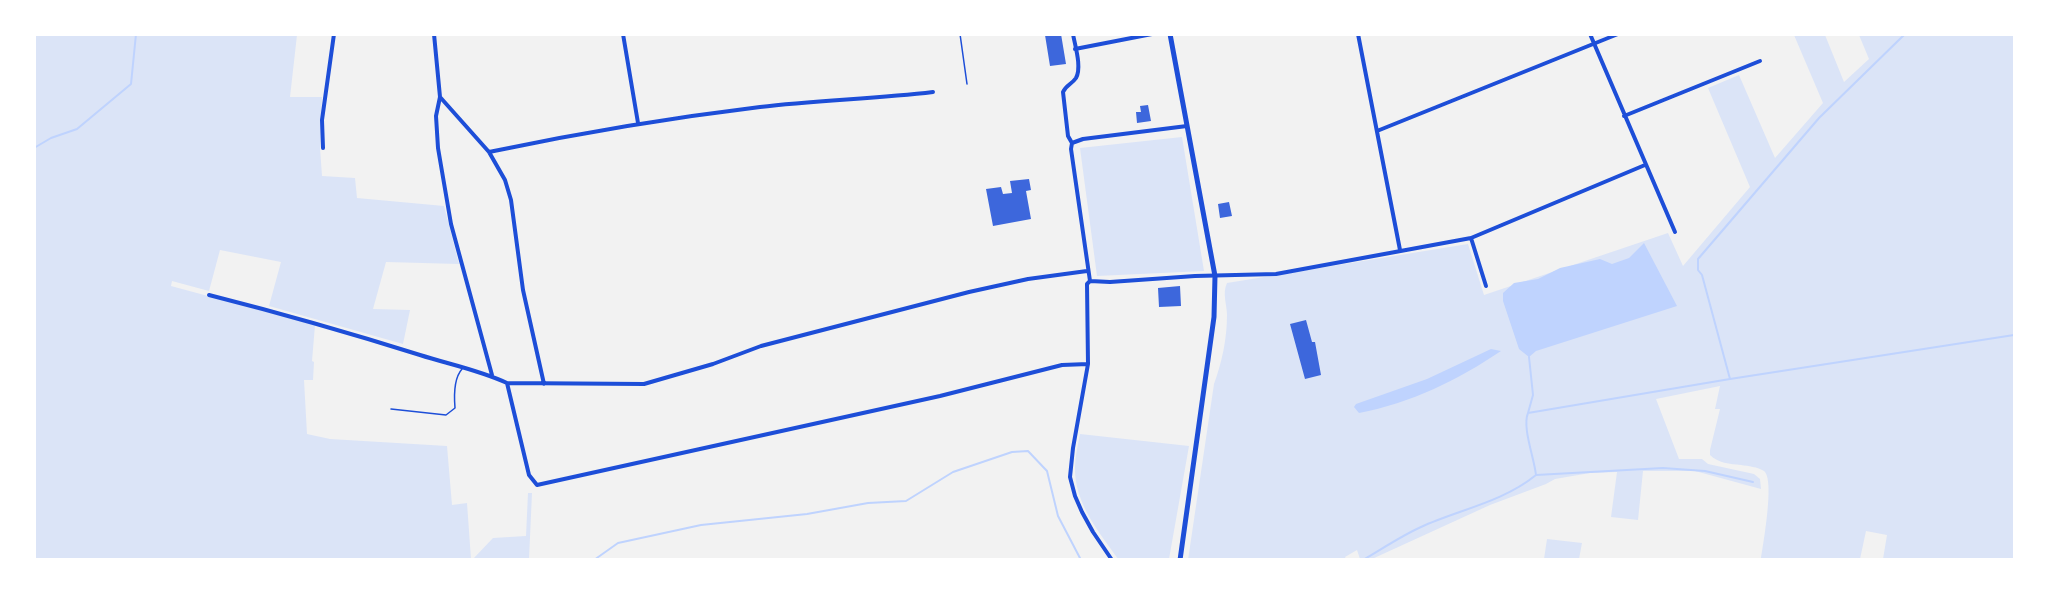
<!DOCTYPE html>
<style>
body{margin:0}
#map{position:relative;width:2049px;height:594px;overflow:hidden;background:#f2f2f2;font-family:"IBM Plex Serif",serif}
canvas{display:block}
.frame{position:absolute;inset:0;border:36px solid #fff;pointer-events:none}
</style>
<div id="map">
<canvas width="2049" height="594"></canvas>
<div class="frame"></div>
</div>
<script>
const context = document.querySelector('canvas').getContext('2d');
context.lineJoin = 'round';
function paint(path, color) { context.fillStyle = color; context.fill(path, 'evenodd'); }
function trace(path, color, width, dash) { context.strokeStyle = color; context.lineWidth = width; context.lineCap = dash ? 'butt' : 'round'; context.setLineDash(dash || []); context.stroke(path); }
const green = new Path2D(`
 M34,35H297L290,97H322L320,148L322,176L355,178L357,198L444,206L459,264L386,262L373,309L410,310L403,344L269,306L281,262L220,250L209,291L172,281L171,286L315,325L312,361L314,362L313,380H304L307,434L330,439L447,446L452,505L467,503L471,559H35Z
 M1794,35H1825L1844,82L1869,59L1859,35H2014V559H1883L1887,535L1866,531L1860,559H1761C1763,545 1775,479 1764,471C1758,467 1748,466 1741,465C1730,464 1718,463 1710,455V450L1720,409H1715L1720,386L1656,399L1679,459H1702L1708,464L1754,474L1760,479L1761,489L1695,471H1643L1638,520L1611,517L1617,472L1590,473L1555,479L1546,484L1490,505L1372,559H1360L1357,550L1345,557L1346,559L1188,560L1214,384C1222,362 1227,339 1227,315C1227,304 1222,294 1227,283L1468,244L1484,295L1668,233L1683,266L1750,187L1708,88L1739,75L1775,158L1823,103Z
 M1182,137L1204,271L1097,276L1080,148Z
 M1080,434L1189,446L1169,559H1118C1099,532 1074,503 1075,467C1075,456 1078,445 1080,434Z
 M528,493H532L529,559H473L493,538L526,536Z
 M1547,539L1582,543L1579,559H1544Z`);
const water = new Path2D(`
 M1644,243L1677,306L1536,351L1529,357L1519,349L1503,301V293L1514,283L1538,279L1560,268L1600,259L1612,264L1629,258Z
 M1491,349L1501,351C1458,380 1411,403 1359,413L1354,407L1356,404L1427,379Z`);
const stream = new Path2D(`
 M34,148L51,138L77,129L131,84L136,34
 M1730,379L1702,275L1698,270V259L1819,118L1905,34
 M1528,413L1533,395L1529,357
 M1536,475L1663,468L1705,471L1753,482
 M594,560L618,543L701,525L807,514L868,503L906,501L953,472L1012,452L1028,451L1047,471L1058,516L1081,560
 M1363,560C1382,549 1401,536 1421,527C1458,510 1503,502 1536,475C1534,457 1522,427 1528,413L1730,379L2014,335`);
const building = new Path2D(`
 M1061,34L1066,64L1050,66L1045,35Z
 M1148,105L1151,121L1137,123L1136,112H1141L1140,106Z
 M1029,179L1031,190L1026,191L1031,219L993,226L986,189L1001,187L1003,194L1012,193L1010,181Z
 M1229,202L1232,216L1220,218L1218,204Z
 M1180,286L1181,306L1159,307L1158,288Z
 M1306,320L1312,342H1315L1321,375L1305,379L1290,324Z`);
const path = new Path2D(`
 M960,34L967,84`);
const service = new Path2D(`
 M391,409L446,415L455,408C454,396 454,378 462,369`);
const minor = new Path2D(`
 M434,34L440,97L436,116L438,148L451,224L492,375
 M623,34L638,123
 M1358,34L1400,250
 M1590,34L1675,232
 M1075,49L1152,34
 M440,97L489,152L505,180L511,200L523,290L544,384
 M1624,116L1760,61
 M1377,131L1618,34
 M1072,143L1071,149L1090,281L1087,284L1088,364L1073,448L1070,477L1075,496L1082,512L1093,532L1112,560
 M1072,143L1083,139L1187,126
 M1072,143L1068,136L1063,92C1066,85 1072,84 1076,78C1082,67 1075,46 1073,34
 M323,148L322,120L334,34
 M489,152C579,133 669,118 760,107C817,100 875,99 933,92
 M1471,238L1486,286
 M1090,281L1110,282L1195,276L1276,274L1471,238L1645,165
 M209,295C280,313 350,333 420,355C448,364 479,370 507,383L644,384L713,364L761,346L969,292L1028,279L1087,271
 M507,383L529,475L537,485L940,396L1062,365L1088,364`);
const secondary = new Path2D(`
 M1170,34L1215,276L1214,317L1180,560`);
paint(green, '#dbe4f7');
paint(water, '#bfd3fe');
trace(stream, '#bfd3fe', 2);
paint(building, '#3d67dc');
trace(path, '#1d4ed8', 1.5);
trace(service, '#1d4ed8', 1.5);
trace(minor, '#1d4ed8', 4);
trace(secondary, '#1d4ed8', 5);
</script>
